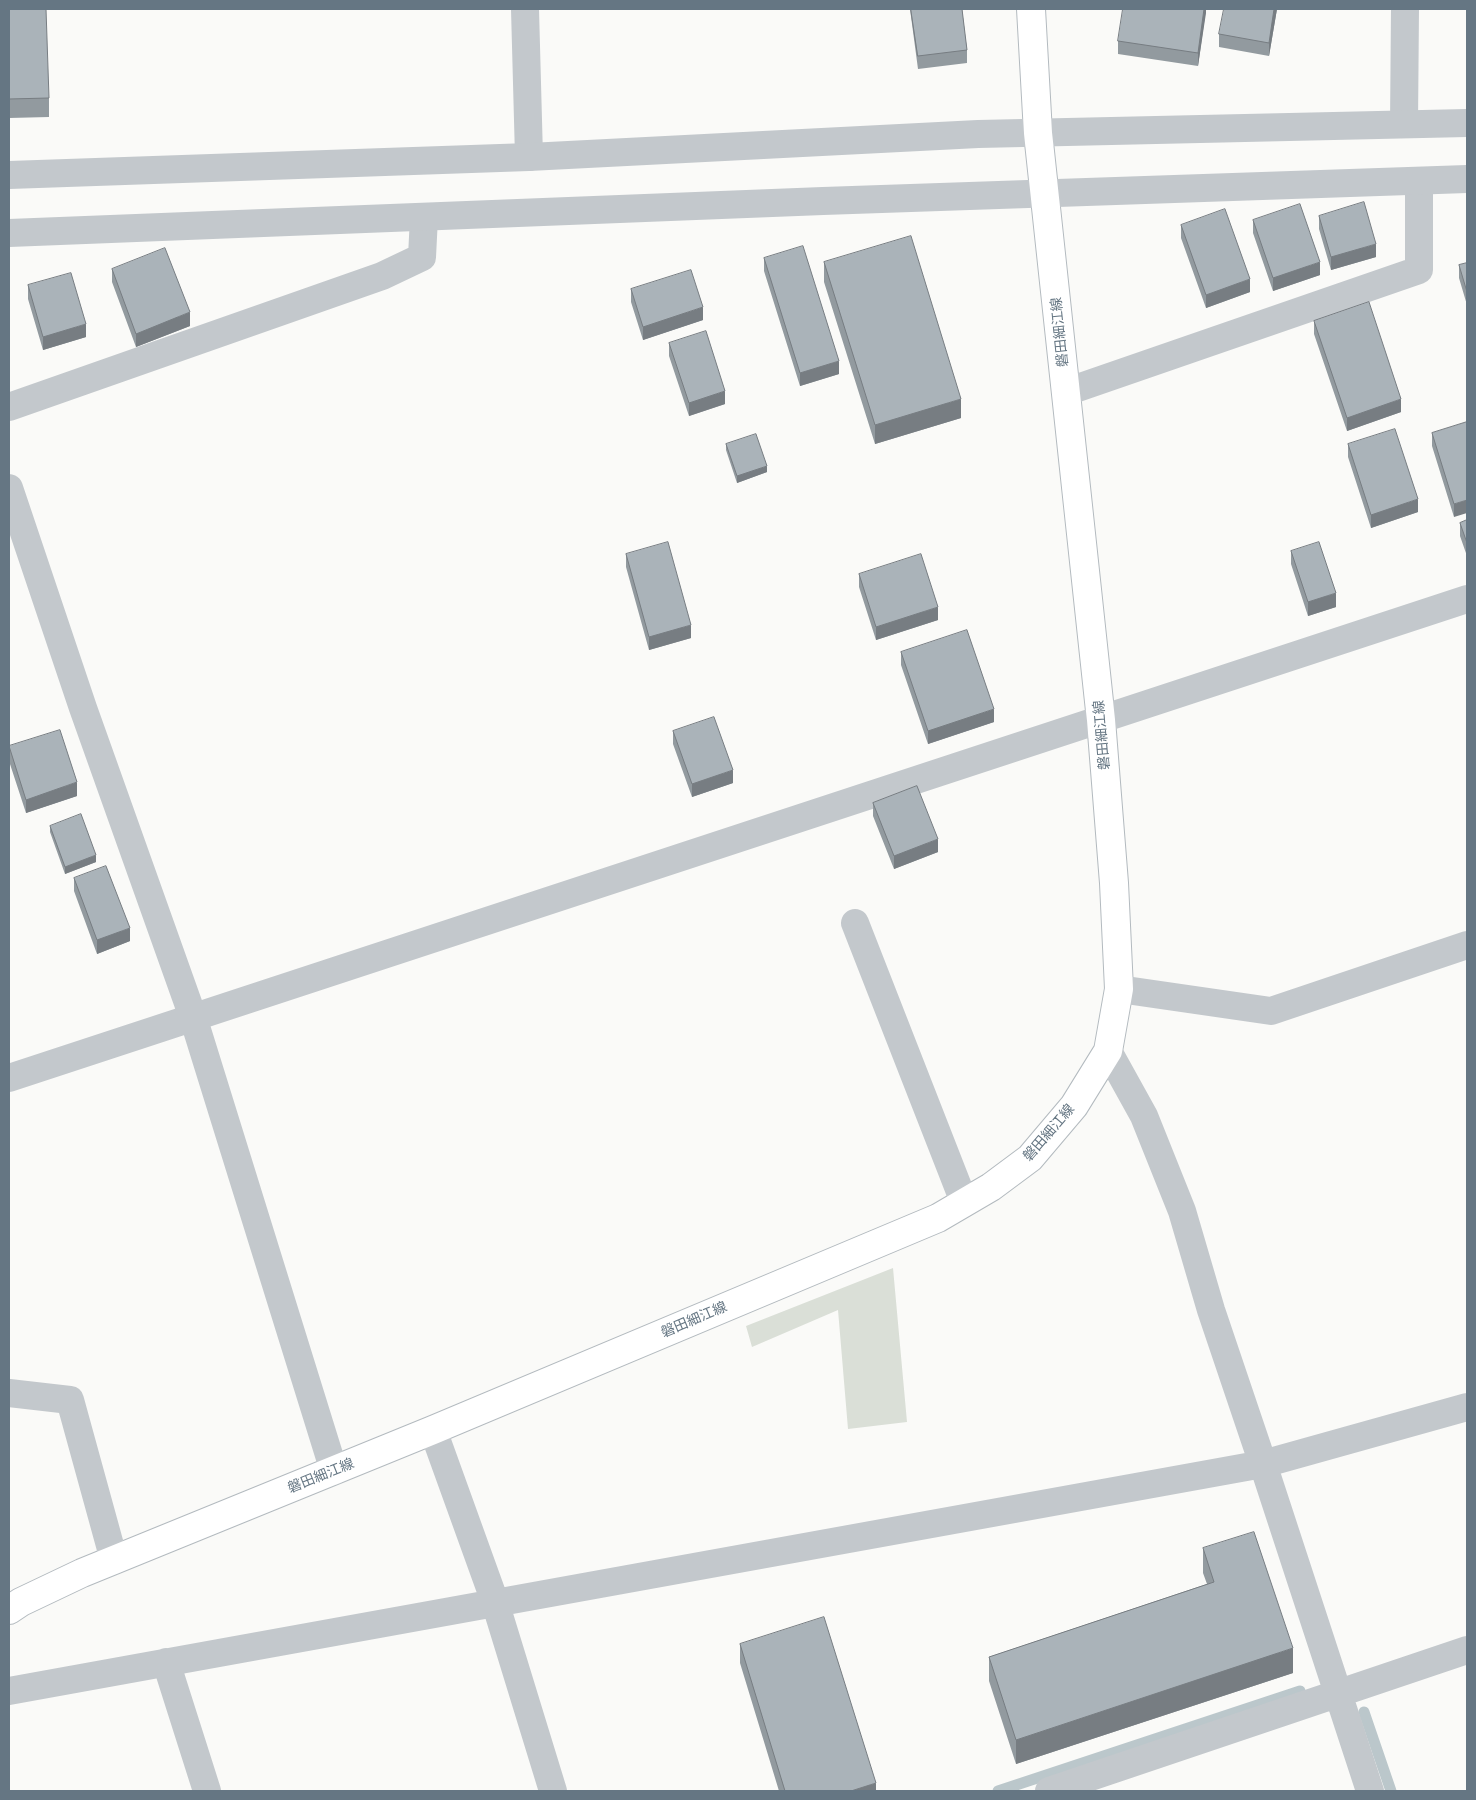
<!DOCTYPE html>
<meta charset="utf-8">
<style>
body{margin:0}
#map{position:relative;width:1476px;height:1800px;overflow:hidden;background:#fafaf8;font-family:"Work Sans",sans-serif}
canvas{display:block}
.frame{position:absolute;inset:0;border:10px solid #657683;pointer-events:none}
</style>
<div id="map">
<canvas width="1476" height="1800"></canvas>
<div class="frame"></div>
</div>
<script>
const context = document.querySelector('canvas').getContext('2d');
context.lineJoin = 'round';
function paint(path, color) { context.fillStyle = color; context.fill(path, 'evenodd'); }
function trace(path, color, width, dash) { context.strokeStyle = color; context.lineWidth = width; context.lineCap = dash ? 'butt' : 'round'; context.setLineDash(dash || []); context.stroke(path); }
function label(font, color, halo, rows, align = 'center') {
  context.font = font + ' "Work Sans","Noto Sans JP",sans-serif'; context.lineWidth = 5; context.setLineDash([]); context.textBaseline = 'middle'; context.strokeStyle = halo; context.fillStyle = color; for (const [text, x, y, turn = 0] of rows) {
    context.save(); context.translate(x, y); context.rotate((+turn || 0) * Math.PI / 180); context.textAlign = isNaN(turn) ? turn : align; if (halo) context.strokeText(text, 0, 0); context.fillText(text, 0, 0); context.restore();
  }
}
const green = new Path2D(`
 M893,1268L907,1422L848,1429L838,1310L752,1347L746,1326Z`);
const stream = new Path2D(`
 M1364,1712L1391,1791
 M998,1791L1300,1691`);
const minor = new Path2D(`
 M525,9L529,157
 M1404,124L1405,9
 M1066,392L1419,270V181
 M9,407L382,276L422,257L424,217
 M9,488L83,708L193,1017L334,1471
 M855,923L964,1202
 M1119,989L1271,1011L1467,945
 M1108,1051L1144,1116L1182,1211L1211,1310L1263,1464L1370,1791
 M9,1078L1467,599
 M9,1393L70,1400L114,1560
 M433,1430L495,1602L553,1791
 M166,1662L207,1791
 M9,1691L1263,1464L1467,1407
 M1049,1791L1467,1650`);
const tertiary = new Path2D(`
 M9,175L529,157L978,134L1467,123
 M9,233L823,201L1467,179`);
const secondary = new Path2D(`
 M9,1610L21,1602L82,1573L433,1430L938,1218L991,1187L1030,1158L1074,1106L1108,1051L1119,989L1114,883L1101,720L1038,133L1031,9`);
const wall = new Path2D(`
 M9,9L49,98V117L9,118Z
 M910,9H962L967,50V63L918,69Z
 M1206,9L1198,66L1118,54V41Z
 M1277,9L1269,56L1219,47V34Z
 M1319,216L1376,257L1331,270L1319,229Z
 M1253,220L1320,275L1273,291L1253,233Z
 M1181,225L1250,292L1206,308L1181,238Z
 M764,258L839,374L800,386L764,271Z
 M824,262L961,418L875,444L824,282Z
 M1467,263V305L1459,278V265Z
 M112,269L190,326L136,347L112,282Z
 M28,285L86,337L43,350L28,299Z
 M631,289L703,320L643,340L631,302Z
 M1314,321L1401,412L1347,431L1314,334Z
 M669,343L725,404L689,416L669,356Z
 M1467,422L1454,517L1432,446V433Z
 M726,444L767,472L737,483L726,450Z
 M1348,444L1418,512L1371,528L1348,457Z
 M1467,520V556L1460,536V523Z
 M1291,551L1336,607L1308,616L1291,564Z
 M626,554L691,638L649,650L626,567Z
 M859,574L938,620L876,640L859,587Z
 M901,652L994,722L928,744L901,665Z
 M673,731L733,783L692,797L673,744Z
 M9,746L77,796L26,813L9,761Z
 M873,803L938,852L894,869L873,816Z
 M50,826L96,862L65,874L50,832Z
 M74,878L130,941L97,954L74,891Z
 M1203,1548L1293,1673L1016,1764L989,1681V1657L1207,1584L1203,1573Z
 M740,1644L876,1791H779L740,1663Z`);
const shadedWall = new Path2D(`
 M1204,9H1206V13L1198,66V53Z
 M1274,9H1277L1269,56V43Z
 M1376,244V257L1331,270V257Z
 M1320,262V275L1273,291V278Z
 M1250,279V292L1206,308V295Z
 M703,307V320L643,340V327Z
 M190,312V326L136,347V334Z
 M86,324V337L43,350V337Z
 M839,361V374L800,386V373Z
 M725,391V404L689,416V403Z
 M961,399V418L875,444V425Z
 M1401,399V412L1347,431V418Z
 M767,466V472L737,483V476Z
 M1418,499V512L1371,528V515Z
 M1467,500V513L1454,517V504Z
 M1336,593V607L1308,616V602Z
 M938,607V620L876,640V627Z
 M691,625V638L649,650V637Z
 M994,709V722L928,744V731Z
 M733,770V783L692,797V784Z
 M77,782V796L26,813V800Z
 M938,839V852L894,869V856Z
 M96,855V862L65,874V867Z
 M130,928V941L97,954V940Z
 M1293,1648V1673L1016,1764V1740Z
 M876,1783V1791H851Z`);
const building = new Path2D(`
 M9,9H46L49,98L9,99Z
 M911,9H962L967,50L918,56Z
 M1123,9H1204L1198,53L1118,41Z
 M1224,9H1274L1269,43L1219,34Z
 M1364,202L1376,244L1331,257L1319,216Z
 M1300,204L1320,262L1273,278L1253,220Z
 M1225,209L1250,279L1206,295L1181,225Z
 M911,236L961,399L875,425L824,262Z
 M803,246L839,361L800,373L764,258Z
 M165,248L190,312L136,334L112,269Z
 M1467,263V292L1459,265Z
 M691,270L703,307L643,327L631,289Z
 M71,273L86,324L43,337L28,285Z
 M1369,302L1401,399L1347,418L1314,321Z
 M706,331L725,391L689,403L669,343Z
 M1467,422V500L1454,504L1432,433Z
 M1395,429L1418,499L1371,515L1348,444Z
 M756,434L767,466L737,476L726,444Z
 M1467,520V543L1460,523Z
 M668,542L691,625L649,637L626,554Z
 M1319,542L1336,593L1308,602L1291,551Z
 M921,554L938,607L876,627L859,574Z
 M967,630L994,709L928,731L901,652Z
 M714,717L733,770L692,784L673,731Z
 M60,730L77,782L26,800L9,746Z
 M917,786L938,839L894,856L873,803Z
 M81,814L96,855L65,867L50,826Z
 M106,866L130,928L97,940L74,878Z
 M1254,1532L1293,1648L1016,1740L989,1657L1214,1582L1203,1548Z
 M824,1617L876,1783L851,1791H785L740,1644Z`);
const streetNames = [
 ["磐田細江線",1060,332,-96],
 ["磐田細江線",1102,735,-95],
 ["磐田細江線",1049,1133,-49],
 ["磐田細江線",694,1320,-23],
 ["磐田細江線",321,1476,-22]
];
paint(green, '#dadfd7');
trace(stream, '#bbc7cb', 11);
trace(secondary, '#b3babf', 30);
trace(minor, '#c3c8cc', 28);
trace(tertiary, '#c3c8cc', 28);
trace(secondary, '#fff', 28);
paint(wall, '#929a9f');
paint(shadedWall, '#777d82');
paint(building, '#aab3b9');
trace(building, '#777d82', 1);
label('14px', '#657683', '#fff', streetNames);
</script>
